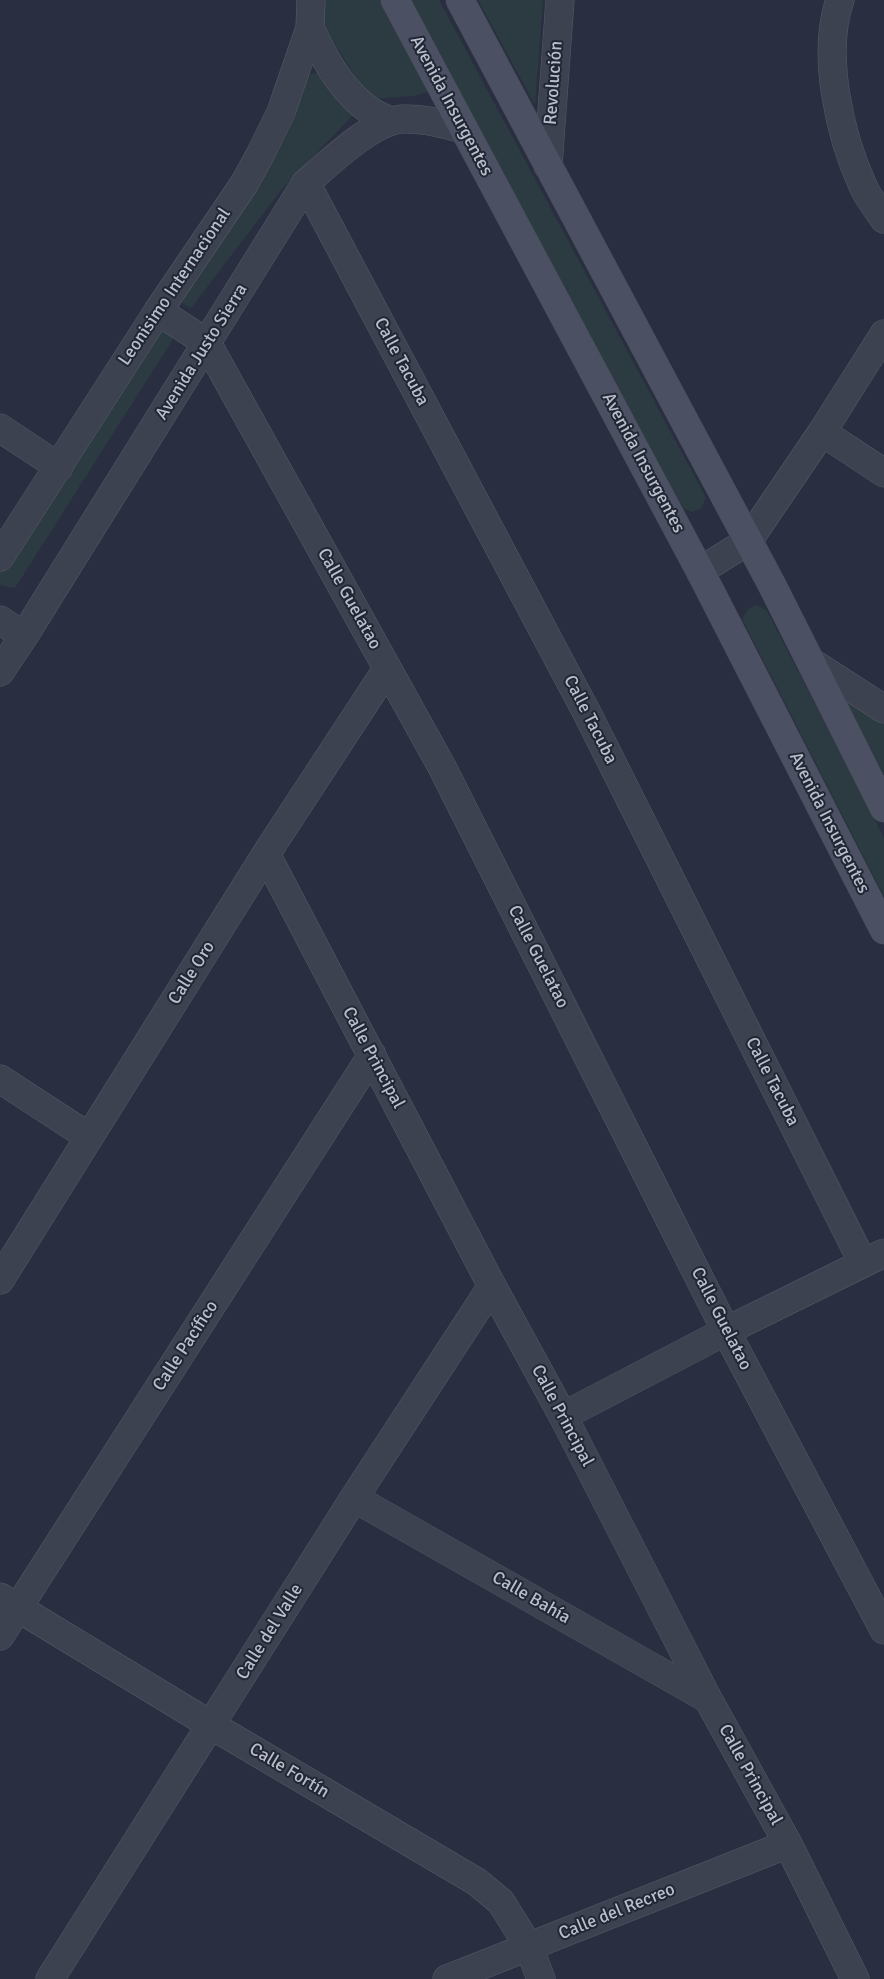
<!DOCTYPE html>
<meta charset="utf-8">
<style>
body{margin:0}
canvas{display:block;background:#292f40}
</style>
<canvas width="884" height="1979"></canvas>
<script>
const context = document.querySelector('canvas').getContext('2d');
context.lineJoin = 'round';
function paint(path, color) { context.fillStyle = color; context.fill(path, 'evenodd'); }
function trace(path, color, width, dash) { context.strokeStyle = color; context.lineWidth = width; context.lineCap = dash ? 'butt' : 'round'; context.setLineDash(dash || []); context.stroke(path); }
function label(font, color, halo, rows, align = 'center') {
  context.font = font + ' Signika,sans-serif'; context.lineWidth = 4; context.setLineDash([]); context.textBaseline = 'middle'; context.strokeStyle = halo; context.fillStyle = color; for (const [text, x, y, turn = 0] of rows) {
    context.save(); context.translate(x, y); context.rotate((+turn || 0) * Math.PI / 180); context.textAlign = isNaN(turn) ? turn : align; if (halo) context.strokeText(text, 0, 0); context.fillText(text, 0, 0); context.restore();
  }
}
const green = new Path2D(`
 M322,0H390L438,89L413,96L370,99L320,21Z
 M410,0H439L706,498L701,508L692,512L683,508Z
 M478,0H543L535,105Z
 M316,73C341,84 346,89 353,115L281,190L191,308L180,302L298,77Z
 M151,325L165,328L173,339L15,588L0,585V561Z
 M757,605L767,611L884,838V896L742,619L748,609Z
 M841,694L884,721V774Z`);
const minor = new Path2D(`
 M840,0C821,54 840,136 863,186C868,198 877,208 884,219
 M306,183L587,713L863,1263
 M158,311L207,343L442,767L726,1331L884,1630
 M0,428L59,467
 M822,432L884,473
 M700,571L748,541L822,432L884,334
 M811,662L884,709
 M266,854L492,1286L563,1416L708,1699L788,1844L855,1979
 M0,1079L89,1137
 M0,1280L266,854L387,669
 M563,1416L726,1331L884,1253
 M354,1498L708,1699
 M0,1597L211,1725L477,1882L501,1902L529,1947L541,1979
 M0,1636L372,1055
 M50,1979L354,1498L492,1286
 M447,1979L788,1844`);
const tertiary = new Path2D(`
 M310,28C323,57 343,92 369,110C376,115 384,118 390,121
 M548,166L560,0
 M0,557L158,311L244,184L260,155L281,112L310,28L311,0
 M0,620L24,636
 M0,672L24,636L306,183C329,163 372,121 402,119C423,118 443,124 463,129`);
const secondary = new Path2D(`
 M395,0L700,571L884,930
 M460,0L772,585L884,808`);
const streetNames = [
 ["Revolución",554,83,-86],
 ["Avenida Insurgentes",451,106,62],
 ["Leonisimo Internacional",175,287,-56],
 ["Avenida Justo Sierra",202,352,-58],
 ["Calle Tacuba",401,362,62],
 ["Avenida Insurgentes",643,463,62],
 ["Calle Guelatao",349,599,61],
 ["Calle Tacuba",590,720,63],
 ["Avenida Insurgentes",829,823,63],
 ["Calle Guelatao",538,957,63],
 ["Calle Oro",192,973,-58],
 ["Calle Principal",373,1058,62],
 ["Calle Tacuba",772,1082,63],
 ["Calle Guelatao",721,1319,63],
 ["Calle Pacífico",186,1346,-57],
 ["Calle Principal",562,1416,62],
 ["Calle Bahía",531,1598,30],
 ["Calle del Valle",270,1632,-58],
 ["Calle Fortín",289,1771,31],
 ["Calle Principal",750,1775,61],
 ["Calle del Recreo",617,1912,-22]
];
paint(green, '#2b3b41');
trace(minor, '#555a67', 29);
trace(tertiary, '#555a67', 29);
trace(secondary, '#474b59', 29);
trace(minor, '#3d4250', 28);
trace(tertiary, '#3d4250', 28);
trace(secondary, '#4b5162', 28);
label('18px', '#babeca', '#222735', streetNames);
</script>
